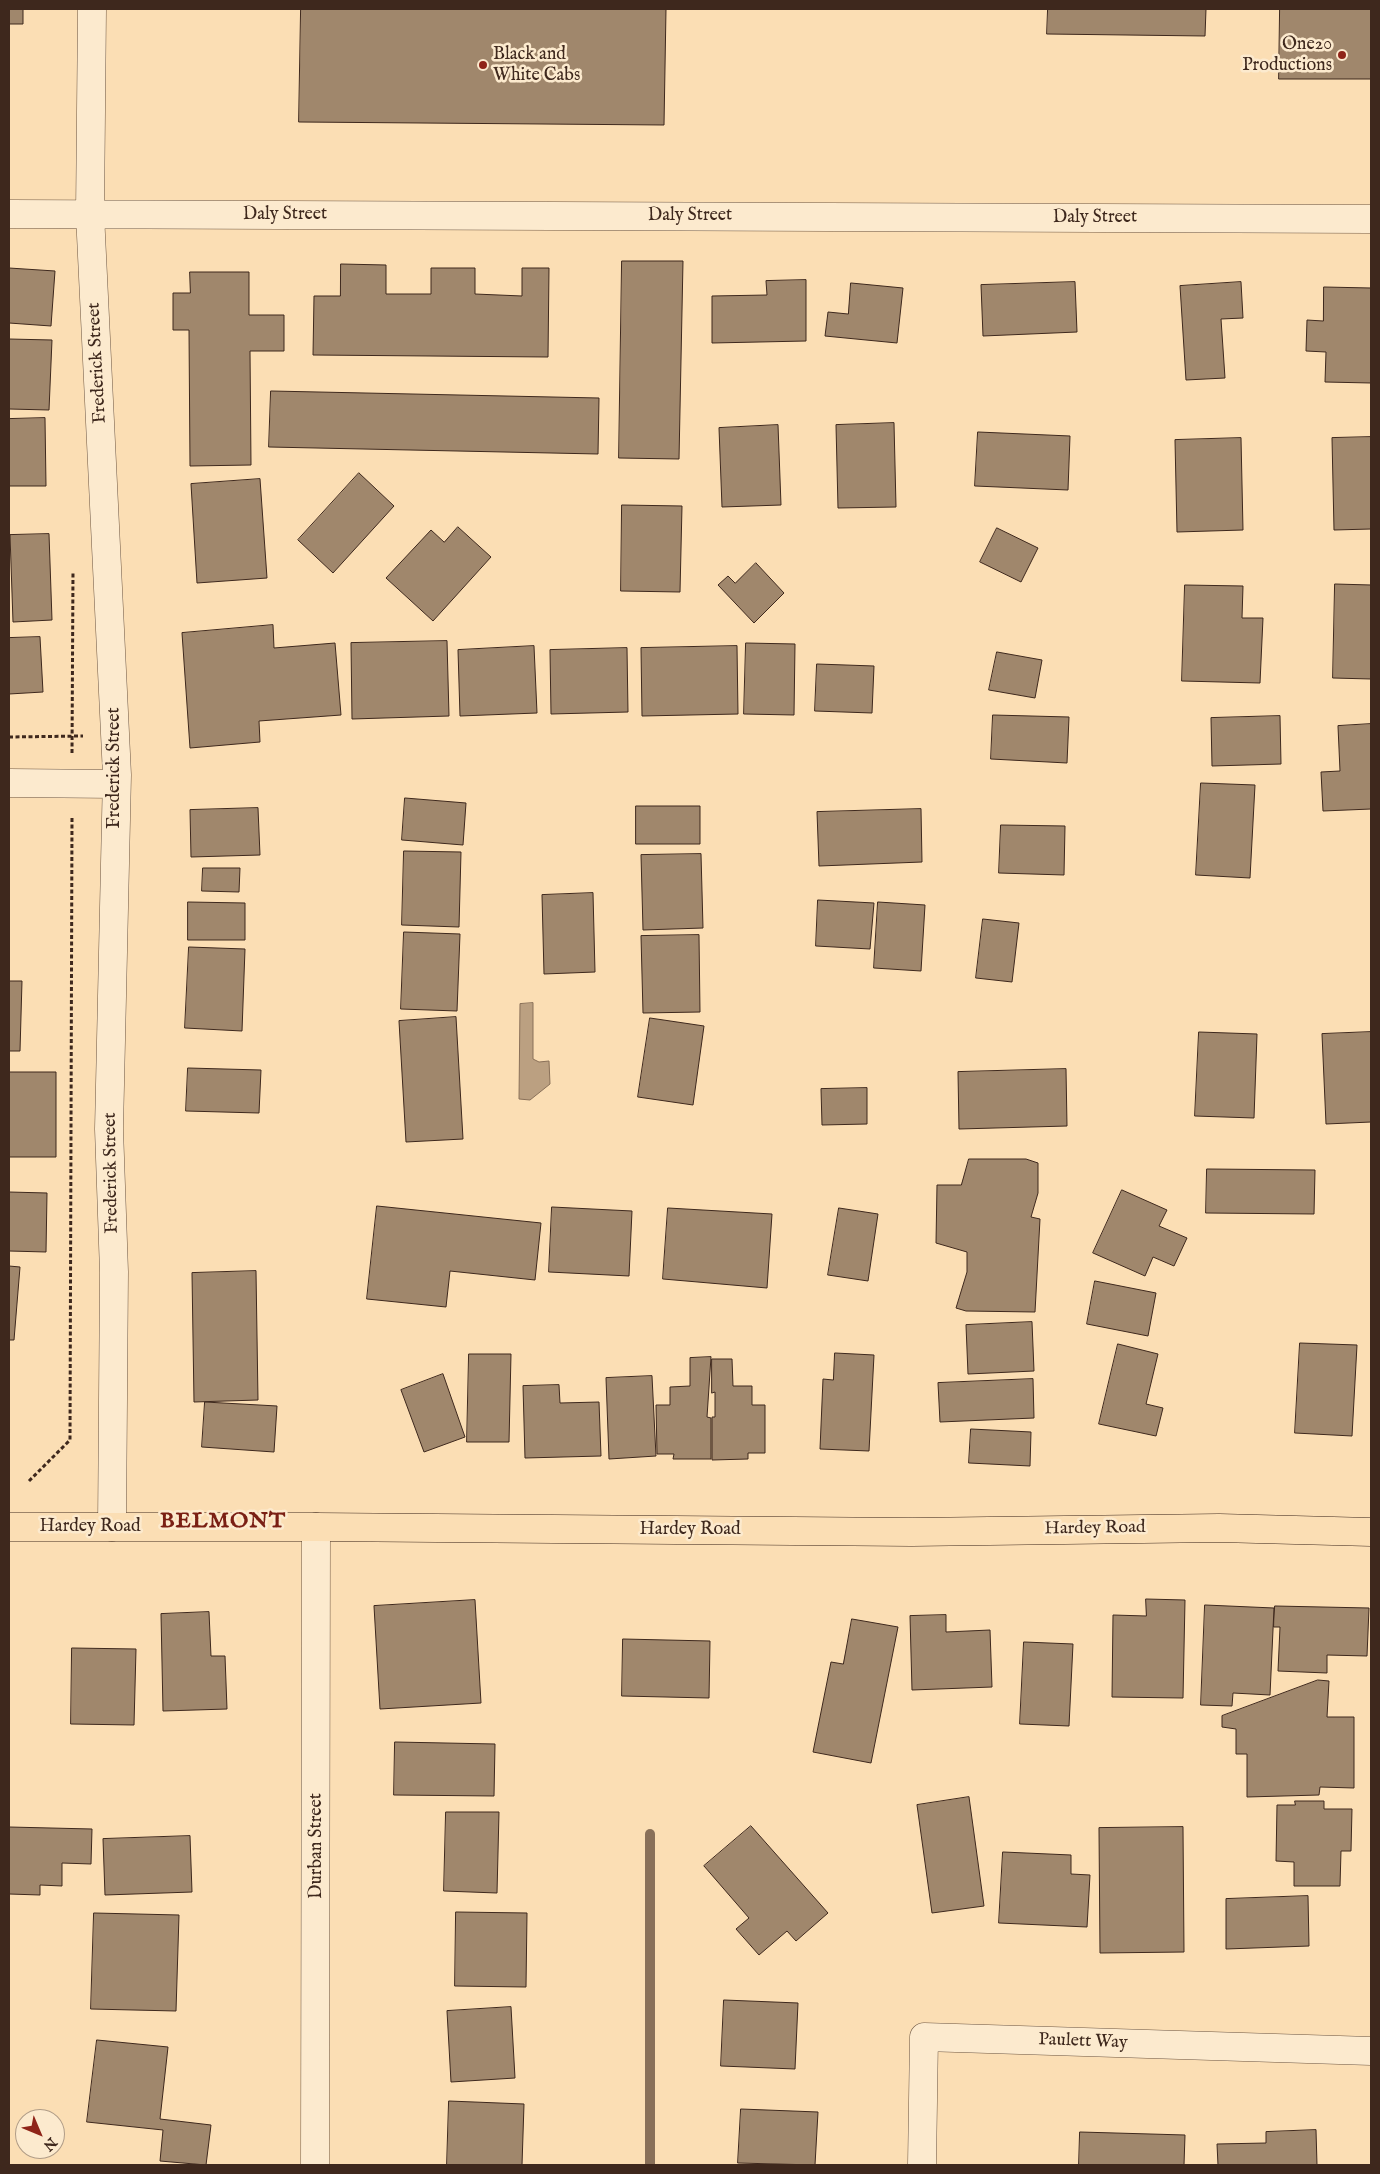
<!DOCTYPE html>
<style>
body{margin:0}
#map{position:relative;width:1380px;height:2174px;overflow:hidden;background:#fbdeb4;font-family:"IM FELL English",serif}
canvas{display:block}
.frame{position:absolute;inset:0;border:10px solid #3e281d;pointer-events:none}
.north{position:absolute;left:15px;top:2109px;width:50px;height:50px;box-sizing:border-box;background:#fceace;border:1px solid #b09c87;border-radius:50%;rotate:135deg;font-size:14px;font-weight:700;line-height:20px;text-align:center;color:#3e281d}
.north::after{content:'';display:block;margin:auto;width:18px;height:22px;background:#8f2418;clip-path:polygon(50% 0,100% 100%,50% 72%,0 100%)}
</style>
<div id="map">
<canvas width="1380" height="2174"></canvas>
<div class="frame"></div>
<div class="north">N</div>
</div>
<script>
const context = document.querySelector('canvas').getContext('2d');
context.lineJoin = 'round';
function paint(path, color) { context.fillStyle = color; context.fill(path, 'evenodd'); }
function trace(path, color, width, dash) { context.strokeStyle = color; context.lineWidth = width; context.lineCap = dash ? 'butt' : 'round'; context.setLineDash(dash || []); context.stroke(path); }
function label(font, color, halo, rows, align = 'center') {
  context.font = font + ' "IM FELL English",serif'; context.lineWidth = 5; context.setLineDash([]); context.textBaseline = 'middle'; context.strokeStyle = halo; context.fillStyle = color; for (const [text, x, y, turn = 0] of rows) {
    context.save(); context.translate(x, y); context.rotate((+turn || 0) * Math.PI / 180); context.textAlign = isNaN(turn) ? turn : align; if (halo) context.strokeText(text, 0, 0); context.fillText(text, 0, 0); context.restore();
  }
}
const water = new Path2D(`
 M533,1003V1059L539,1062L549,1061L550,1084L530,1100L519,1099L520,1004Z`);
const stream = new Path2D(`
 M650,1834V2165`);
const building = new Path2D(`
 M9,9H23V24H9Z
 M301,9H666L664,125L299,122Z
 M1048,9H1206L1205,36L1047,34Z
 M1280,9H1371V79H1279Z
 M622,261H683L679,459L619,458Z
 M341,264L386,265V294H431V268H475V294L522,296V268H549L548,357L313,355L314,296H340Z
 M9,268L55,271L51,326L9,323Z
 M190,272H249V315H284V351H250L251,465L190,466L189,330H173V293H190Z
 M806,280V341L712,343V296L767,295L766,281Z
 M1075,282L1077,332L983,336L981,285Z
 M1241,282L1243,318L1221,319L1225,378L1186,380L1180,286Z
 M851,283L903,288L897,343L825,336L828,312L848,314Z
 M1324,287L1371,288V383L1325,382L1326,352L1306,351L1307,320L1323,321Z
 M9,339L52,340L49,410L9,409Z
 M271,391L599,398L598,454L269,447Z
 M45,418L46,486H9V419Z
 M894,423L896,507L838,508L836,425Z
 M778,425L781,505L722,507L719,428Z
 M978,432L1070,436L1068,490L975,486Z
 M1371,437V529L1334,530L1332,438Z
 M1241,438L1243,530L1177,532L1175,440Z
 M359,473L394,506L333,573L298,540Z
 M260,479L267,578L197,583L191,484Z
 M622,505L682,506L680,592L621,591Z
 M458,527L491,557L433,621L386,578L431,530L444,542Z
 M997,528L1038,548L1021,582L980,562Z
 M49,534L52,620L13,622L10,535Z
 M756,563L784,593L754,623L718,585L728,576L735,583Z
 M1335,584L1371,585V679L1333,678Z
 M1185,585L1243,586L1242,618H1263L1260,683L1182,681Z
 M273,625L274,648L335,643L341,715L259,721L260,742L190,748L182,633Z
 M40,637L43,692L9,694V638Z
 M447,641L449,716L352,719L351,643Z
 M746,643L795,644L794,715L744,714Z
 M534,646L537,713L460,716L458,650Z
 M737,646L738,714L642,716L641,648Z
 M627,648L628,712L551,714L550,650Z
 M997,652L1042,660L1035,698L989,690Z
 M817,664L874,666L872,713L815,711Z
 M993,715L1069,717L1067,763L991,759Z
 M1280,716L1281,764L1212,766L1211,718Z
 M1371,724V809L1323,811L1321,772L1340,771L1338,726Z
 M1201,783L1255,785L1250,878L1196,875Z
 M405,798L466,803L463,845L402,840Z
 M636,806H700V844H636Z
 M258,808L260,855L191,857L190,810Z
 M921,809L922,862L819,866L817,812Z
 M1001,825L1065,826L1064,875L999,873Z
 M404,851L461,852L459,927L402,925Z
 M701,854L703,928L643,930L641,855Z
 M203,868H240L239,892L202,891Z
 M593,893L595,972L544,974L542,895Z
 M818,900L874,903L870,949L816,946Z
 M188,902L245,903V940H188Z
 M878,902L925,905L921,971L874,968Z
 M983,919L1019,923L1012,982L976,978Z
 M404,932L460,934L457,1011L401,1009Z
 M699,935L700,1012L643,1013L641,936Z
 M189,947L245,949L242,1031L185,1028Z
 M9,981H22L20,1051H9Z
 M456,1017L463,1139L406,1142L399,1021Z
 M650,1018L704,1026L693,1105L638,1097Z
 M1199,1032L1257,1034L1254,1118L1195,1116Z
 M1371,1032V1122L1326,1124L1322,1034Z
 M188,1068L261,1070L259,1113L186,1111Z
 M1066,1069L1067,1126L959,1129L958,1072Z
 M9,1072H56V1157H9Z
 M867,1088V1124L822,1125L821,1089Z
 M969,1159H1026L1038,1163V1193L1031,1217L1040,1219L1035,1312L966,1311L956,1308L967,1272V1252L936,1243L937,1185H961Z
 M1207,1169L1315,1170L1314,1214L1206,1213Z
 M1122,1190L1167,1210L1159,1226L1187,1238L1174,1266L1153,1257L1145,1276L1093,1253Z
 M9,1192L47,1193L46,1252L9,1251Z
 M377,1206L541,1223L535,1280L450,1271L446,1307L367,1299Z
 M552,1207L632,1211L629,1276L549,1272Z
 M668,1208L772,1214L767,1288L663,1279Z
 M839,1208L878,1214L868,1281L828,1275Z
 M9,1266L20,1267L14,1340H9Z
 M256,1271L258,1400L194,1402L192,1273Z
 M1095,1281L1156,1293L1148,1336L1087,1324Z
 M1032,1322L1034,1371L968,1374L966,1325Z
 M1300,1343L1357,1345L1352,1436L1295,1433Z
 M1118,1344L1158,1354L1146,1404L1163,1408L1156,1436L1099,1424Z
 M835,1353L874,1355L869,1451L820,1449L823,1379L833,1380Z
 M469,1354H511L509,1442H467Z
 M711,1357L707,1417L711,1418V1459H673L674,1454H657L656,1405H670V1387L690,1386V1358Z
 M712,1359H732L733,1386H752V1405H765V1453H748V1459L712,1460V1417H715V1392L712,1393Z
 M443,1374L465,1437L424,1452L401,1390Z
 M652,1376L656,1456L609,1459L606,1378Z
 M1033,1379L1034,1418L940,1422L938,1383Z
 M559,1385L560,1403L599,1402L601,1456L525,1458L523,1386Z
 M205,1402L277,1406L274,1452L202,1447Z
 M971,1429L1031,1432L1030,1466L969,1463Z
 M1146,1599L1185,1600L1183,1698L1112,1697L1113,1615L1146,1616Z
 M475,1600L481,1703L380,1709L374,1606Z
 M1205,1605L1274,1608L1270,1695L1233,1693L1232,1706L1201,1705Z
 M1275,1606L1369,1608L1367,1656L1327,1655V1673L1278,1671L1280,1627H1274Z
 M209,1612L211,1656H225L227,1709L163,1711L161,1614Z
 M946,1615V1632L990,1630L992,1687L912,1690L910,1616Z
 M852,1619L898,1627L871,1763L813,1752L831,1662L843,1664Z
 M623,1639L710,1641L709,1698L622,1696Z
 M1024,1642L1073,1644L1069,1726L1020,1724Z
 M72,1648L136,1649L134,1725L71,1724Z
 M1318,1680L1329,1681L1327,1717H1354V1788L1320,1787L1319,1795L1247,1797V1754H1236V1729L1222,1727V1716Z
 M395,1742L495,1744L494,1796L394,1795Z
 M969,1797L984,1906L932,1913L917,1805Z
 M1295,1801H1324V1809H1352L1351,1851H1341L1340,1886H1294V1862L1276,1861L1277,1805H1295Z
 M446,1812H499L497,1893L444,1891Z
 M751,1826L828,1913L796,1941L787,1931L759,1955L736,1929L749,1918L704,1866Z
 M9,1827L92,1829L91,1864L62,1863V1886L40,1885V1895L9,1894Z
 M1183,1827L1184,1952L1100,1953L1099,1828Z
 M190,1836L192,1892L105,1895L103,1839Z
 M1003,1852L1071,1855V1874L1090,1875L1087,1927L999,1923Z
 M1308,1896L1309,1946L1226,1949V1899Z
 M456,1912L527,1913L526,1987L455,1986Z
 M94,1913L179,1915L176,2011L91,2009Z
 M724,2000L798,2003L795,2069L721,2066Z
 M511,2007L515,2078L451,2082L447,2011Z
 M97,2040L168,2047L160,2119L211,2125L206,2165L160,2161L163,2130L87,2122Z
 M449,2101L524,2104L522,2165H447Z
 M741,2109L818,2112L815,2165L738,2163Z
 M1316,2130L1317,2165H1218L1217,2144L1266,2143V2132Z
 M1080,2132L1185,2135L1184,2165H1079Z`);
const path = new Path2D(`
 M9,737L83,736
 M72,753L73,571
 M29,1481L70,1440L72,816`);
const minor = new Path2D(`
 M92,9L90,214L117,775L109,1129L114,1272L112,1527
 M9,214L1371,219
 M9,783L116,784
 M315,2165L316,1527
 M922,2165L924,2037L1371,2051`);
const major = new Path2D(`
 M9,1527H316L912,1532L1219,1528L1371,1532`);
const markers = [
 [1342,55,5,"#8f2418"],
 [483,65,5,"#8f2418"]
];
const poiNames = [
 ["One20",1332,45],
 ["Productions",1332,66],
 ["Black and",493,55,"left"],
 ["White Cabs",493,76,"left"]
];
const streetNames = [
 ["Daly Street",285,215],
 ["Daly Street",690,216],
 ["Daly Street",1095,218],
 ["Frederick Street",98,363,-93],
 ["Frederick Street",115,768,-90],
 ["Frederick Street",112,1173,-91],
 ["Hardey Road",90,1527],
 ["Hardey Road",1095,1529,-1],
 ["Hardey Road",690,1530],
 ["Durban Street",317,1846,-90],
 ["Paulett Way",1083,2042,2]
];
const districtNames = [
 ["BELMONT",223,1522]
];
paint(water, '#bba081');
trace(water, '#897059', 1);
trace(stream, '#897059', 10);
paint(building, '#a0876c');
trace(building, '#3e281d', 1);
trace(minor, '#6d5643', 29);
trace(major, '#3e281d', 29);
trace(path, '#3e281d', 3, [4, 2.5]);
trace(minor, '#fceace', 28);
trace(major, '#fbdeb4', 28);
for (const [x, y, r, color] of markers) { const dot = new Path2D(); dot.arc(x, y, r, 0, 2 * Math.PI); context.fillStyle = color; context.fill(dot); trace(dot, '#fceace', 2); }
label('18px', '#3e281d', '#fceace', poiNames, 'right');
label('18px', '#3e281d', '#fceace', streetNames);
context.letterSpacing = '1px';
label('bold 22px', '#7a1f14', '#fceace', districtNames);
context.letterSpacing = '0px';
</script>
